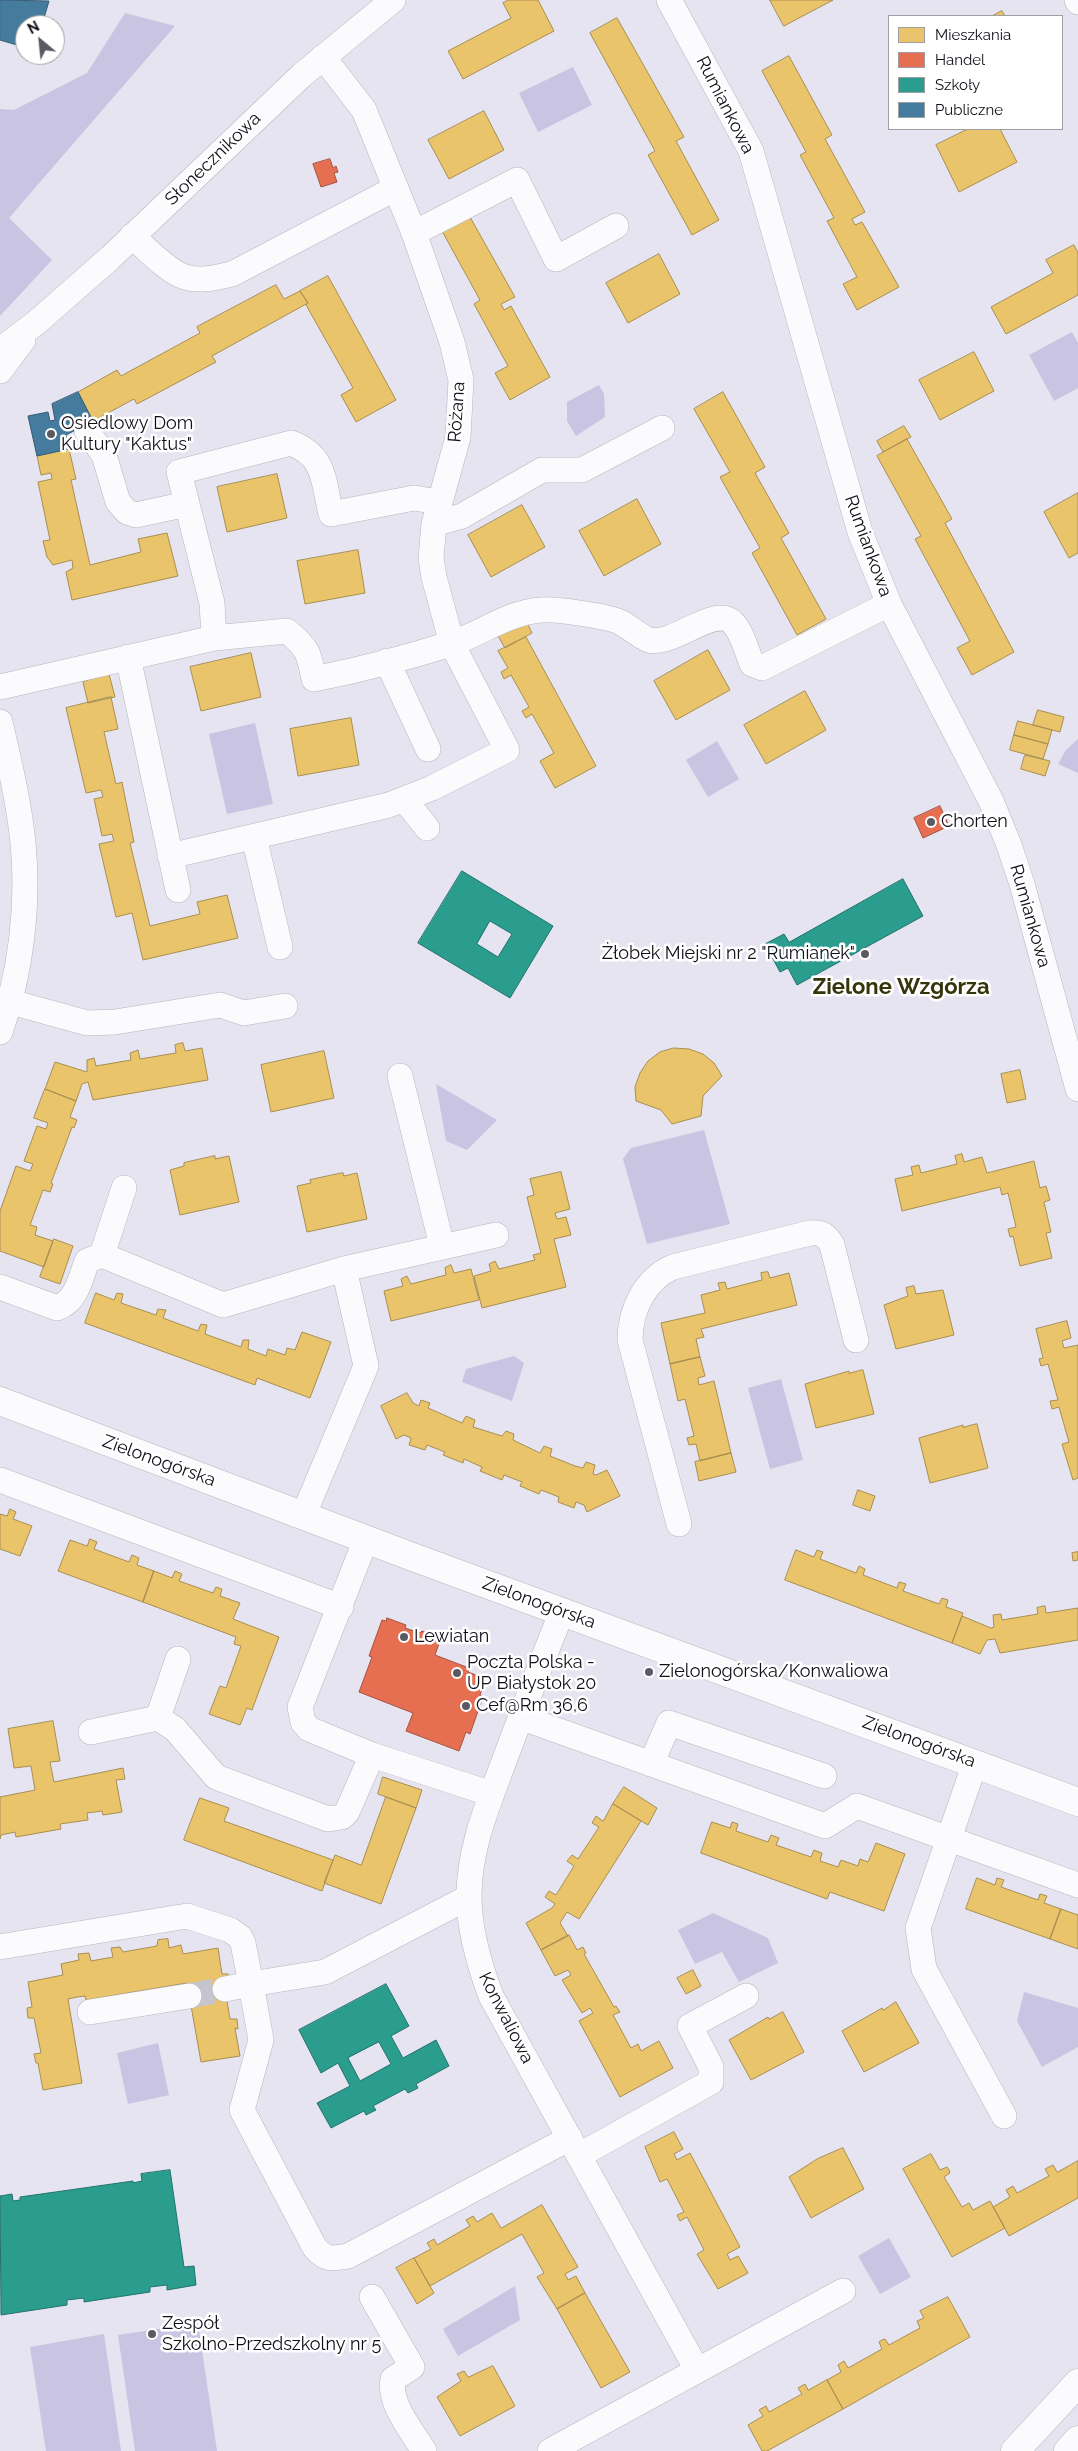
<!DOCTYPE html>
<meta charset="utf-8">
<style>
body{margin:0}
#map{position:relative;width:1078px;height:2451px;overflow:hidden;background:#e5e4f0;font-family:Raleway,sans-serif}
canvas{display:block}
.legend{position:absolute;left:888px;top:15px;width:175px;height:115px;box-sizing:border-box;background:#fff;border:1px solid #9f9fa2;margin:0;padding:6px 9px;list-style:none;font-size:15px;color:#100f17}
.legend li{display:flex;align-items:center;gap:10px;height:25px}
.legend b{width:25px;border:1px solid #9f9fa2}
.north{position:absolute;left:15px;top:15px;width:50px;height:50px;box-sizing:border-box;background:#fff;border:1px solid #9f9fa2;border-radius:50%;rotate:332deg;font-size:14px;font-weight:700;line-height:20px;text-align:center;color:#100f17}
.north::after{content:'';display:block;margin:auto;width:18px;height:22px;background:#5b5a63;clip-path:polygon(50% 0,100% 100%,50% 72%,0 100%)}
</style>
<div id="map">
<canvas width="1078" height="2451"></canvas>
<ul class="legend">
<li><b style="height:14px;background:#e9c46a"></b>Mieszkania</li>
<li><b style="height:14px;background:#e76f51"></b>Handel</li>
<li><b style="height:14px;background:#2a9d8f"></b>Szkoły</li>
<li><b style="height:14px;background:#457b9d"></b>Publiczne</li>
</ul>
<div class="north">N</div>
</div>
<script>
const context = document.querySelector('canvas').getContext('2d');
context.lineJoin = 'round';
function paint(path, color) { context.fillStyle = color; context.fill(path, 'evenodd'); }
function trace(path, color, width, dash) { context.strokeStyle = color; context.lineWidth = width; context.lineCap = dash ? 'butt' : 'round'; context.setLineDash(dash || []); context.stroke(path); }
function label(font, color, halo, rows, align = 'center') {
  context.font = font + ' Raleway,sans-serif'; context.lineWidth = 5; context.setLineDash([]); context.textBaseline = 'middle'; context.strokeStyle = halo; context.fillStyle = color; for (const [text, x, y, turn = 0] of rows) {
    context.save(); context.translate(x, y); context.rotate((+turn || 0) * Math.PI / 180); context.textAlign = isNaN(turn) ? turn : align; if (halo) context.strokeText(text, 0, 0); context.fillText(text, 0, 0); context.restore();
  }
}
const green = new Path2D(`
 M125,13L175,26L9,218L52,260L0,316V109L14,110L87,73Z
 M573,67L592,105L538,132L519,93Z
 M1072,332L1078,343V388L1054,401L1029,355Z
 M599,385L604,394L605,417L576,436L567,421V402Z
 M255,723L273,804L227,814L209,734Z
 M1078,739V773L1058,764L1066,750Z
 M717,741L739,779L708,797L686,760Z
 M436,1084L497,1120L467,1150L446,1141Z
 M704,1130L730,1224L647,1244L623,1159L631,1148Z
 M514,1356L524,1363L512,1401L462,1382L466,1369Z
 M781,1379L803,1460L770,1469L748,1388Z
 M713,1913L768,1938L778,1963L739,1982L722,1952L695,1964L678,1930Z
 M1024,1992L1078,2008V2047L1042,2067L1017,2021Z
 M158,2043L169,2095L128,2104L117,2053Z
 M889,2238L911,2277L880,2294L858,2256Z
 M515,2286L520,2320L458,2356L443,2329Z
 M198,2323L217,2451H135L118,2335Z
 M104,2334L121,2451H46L30,2347Z`);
const homes = new Path2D(`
 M509,0H538L554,31L463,79L448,51L511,18L503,3Z
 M770,0H833L784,26Z
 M1002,11L1005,16H992Z
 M617,18L684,137L676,141L719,220L692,235L648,155L655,151L590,33Z
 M789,56L832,135L825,139L865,212L852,219L855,225L862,222L899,287L857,310L843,284L857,277L827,221L834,218L800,155L806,152L762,71Z
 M484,111L504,150L449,179L428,140Z
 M968,129H1000L1017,162L959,192L936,145Z
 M470,217L515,297L501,304L504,310L511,306L550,377L510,400L495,373L508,366L474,304L480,300L442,231Z
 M1074,245L1078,253V295L1006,334L991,307L1053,273L1046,260Z
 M659,254L680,294L628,323L606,283Z
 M328,276L396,400L356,422L341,395L353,388L306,305L308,303L300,291Z
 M276,285L284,299L300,291L308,303L212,356L216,362L137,404L134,399L93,421L78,392L117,370L121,376L200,333L197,327Z
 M974,352L994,391L940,420L919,380Z
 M723,392L765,467L755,473L789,533L781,538L826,619L797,635L752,553L760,548L720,477L730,472L694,409Z
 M904,426L911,437L883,452L877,441Z
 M907,439L952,519L945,523L1014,652L972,675L957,648L970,641L915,539L921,536L877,456Z
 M69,449L76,479L71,480L90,565L141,552L138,539L167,533L178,576L72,600L66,572L73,568L72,560L53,565L47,557L43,541L50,540L38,482L52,479L51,473L41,475L37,456Z
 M277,474L287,518L227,532L217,487Z
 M1078,493V553L1069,558L1044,512Z
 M637,499L661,544L604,576L579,531Z
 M522,505L545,547L491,577L468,535Z
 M358,550L365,593L305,604L297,561Z
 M526,621L532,633L505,648L498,636Z
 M526,637L596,766L555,788L540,761L554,753L532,714L526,718L522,711L529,707L511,675L504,679L501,672L508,668L498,651Z
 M708,650L730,690L676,720L654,681Z
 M251,653L261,697L201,711L190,667Z
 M109,674L115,697L88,703L83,682Z
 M805,691L826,730L766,764L744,725Z
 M111,697L118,729L104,732L116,784L122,782L134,842L130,843L150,926L200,914L197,902L227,895L238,938L143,960L132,913L116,917L99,844L114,841L112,834L102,836L94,799L103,797L101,790L86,793L66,708Z
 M1038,710L1064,717L1060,732L1033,725Z
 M351,718L359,765L298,776L290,729Z
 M1018,721L1052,730L1048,744L1014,735Z
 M1014,735L1048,744L1043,759L1010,750Z
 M1025,755L1050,761L1045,776L1021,769Z
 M183,1043L185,1051L202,1048L208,1080L93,1100L88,1082L82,1084L76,1101L45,1089L55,1062L87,1072V1060L94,1058L96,1066L131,1060L130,1053L138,1050L140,1059L176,1053L175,1045Z
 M674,1048L689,1049L703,1054L714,1063L722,1076L703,1096L701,1116L672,1124L661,1110L636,1101L635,1087L640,1073L648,1061L660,1052Z
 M324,1051L334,1098L271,1112L261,1065Z
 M1020,1070L1026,1099L1007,1103L1001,1074Z
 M45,1089L76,1101L70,1117L77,1120L74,1128L72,1127L51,1183L53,1184L50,1192L43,1190L30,1225L37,1227L35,1235L53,1241L44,1267L0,1251V1211L16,1166L30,1171L33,1164L24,1161L37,1126L46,1129L48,1123L34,1118Z
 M962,1154L964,1162L982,1157L987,1173L1034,1161L1040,1188L1046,1186L1050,1200L1044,1202L1051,1232L1046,1233L1052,1258L1020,1266L1013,1236L1010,1237L1008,1229L1016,1227L1008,1193L1002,1195L1000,1187L902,1211L895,1179L913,1175L911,1167L919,1165L921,1173L957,1164L955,1156Z
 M215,1156V1159L229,1156L239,1202L180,1215L170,1170L184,1166V1163Z
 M561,1172L570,1209L555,1213L557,1219L566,1217L571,1235L554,1239L566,1287L482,1308L474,1276L491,1271L489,1264L495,1261L499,1269L535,1260L533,1255L541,1253L527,1197L534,1195L530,1179Z
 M343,1173L344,1176L357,1173L367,1219L307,1232L297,1186L311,1183L310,1180Z
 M54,1239L73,1246L60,1284L40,1277Z
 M451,1265L454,1273L471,1269L479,1300L391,1321L384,1291L403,1286L401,1279L407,1276L411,1284L446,1275L445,1268Z
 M768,1272L770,1278L789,1273L797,1305L701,1329L704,1337L696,1339L700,1357L670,1364L661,1323L705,1313L701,1295L720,1290L718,1283L725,1282L727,1289L762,1280L761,1273Z
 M914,1286L916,1294L943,1290L954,1335L896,1349L884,1305L908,1296L906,1288Z
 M96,1293L114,1300L117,1293L123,1294L121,1303L156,1315L158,1309L166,1310L163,1318L198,1331L201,1324L207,1325L205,1334L241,1347L243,1340H249L248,1349L266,1356L268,1349L285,1355L287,1348L295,1350L302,1332L331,1342L310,1398L257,1378L255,1385L85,1323Z
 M1067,1321L1071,1338L1062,1341L1064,1348L1078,1345V1478L1073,1480L1062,1444L1069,1442L1059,1407L1052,1409L1050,1401L1058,1400L1048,1364L1041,1366L1039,1359L1043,1358L1036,1329Z
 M700,1357L705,1376L698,1378L699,1385L714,1381L731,1453L700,1461L696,1444L689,1445L687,1438L694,1436L685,1399L678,1401L670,1364Z
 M863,1370L874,1414L816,1428L805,1384L849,1371V1373Z
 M407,1393L413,1403L419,1406L421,1400L430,1403L428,1408L462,1423L466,1416L475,1420L473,1427L502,1436L506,1431L514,1434L513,1440L540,1453L544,1446L552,1449L550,1456L575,1466L583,1468L586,1462L595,1465L593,1474L596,1475L607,1470L620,1496L587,1512L584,1505L576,1502L574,1508L558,1502L559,1497L541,1490L539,1494L520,1486L522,1482L504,1475L502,1480L480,1471L482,1467L464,1459L463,1463L443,1455L445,1452L427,1445L425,1450L409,1445L411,1438L404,1435L396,1439L381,1406Z
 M977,1424L988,1468L930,1483L919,1438L963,1425V1427Z
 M731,1453L736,1472L699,1481L695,1462Z
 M858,1490L875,1496L870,1511L853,1505Z
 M10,1509L16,1512L13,1519L32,1526L20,1556L0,1549V1514L7,1516Z
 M90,1539L97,1542L94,1549L129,1562L132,1555L139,1558L137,1565L154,1571L143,1602L58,1571L70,1540L87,1546Z
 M796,1550L814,1557L817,1550L823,1552L820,1559L856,1573L859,1566L865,1569L863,1575L897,1588L899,1582L906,1584L903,1591L939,1604L942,1598L948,1600L946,1607L963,1613L952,1643L785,1580Z
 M1078,1552V1560L1073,1561L1072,1553Z
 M154,1571L172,1578L175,1571L182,1574L179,1581L213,1593L216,1587L222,1589L220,1596L240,1603L233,1619L279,1637L252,1710L247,1708L240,1725L209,1714L220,1686L226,1688L241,1646L234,1644L236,1637L143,1602Z
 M1045,1606L1046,1613L1078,1608V1640L1000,1653L995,1639L987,1640L980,1654L952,1643L962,1616L991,1628L994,1627L993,1615L1001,1614L1002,1620L1038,1614L1037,1608Z
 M53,1721L60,1761L50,1762L54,1782L123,1768L125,1779L116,1780L122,1812L103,1815L102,1811L87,1813L88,1820L60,1824L61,1829L16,1837L15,1832L1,1835L0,1839V1797L35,1790L31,1766L14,1768L8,1729Z
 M383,1777L422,1790L416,1808L378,1794Z
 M624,1787L657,1808L648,1825L613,1804Z
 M386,1797L416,1808L381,1904L324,1883L335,1855L361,1865Z
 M200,1798L229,1808L224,1821L333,1860L322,1891L184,1840Z
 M613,1804L641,1821L579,1919L567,1912L560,1923L568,1936L541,1950L526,1923L552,1908L555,1904L545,1897L549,1891L556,1895L574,1866L567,1861L572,1855L578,1859L599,1827L592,1823L596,1816L603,1821Z
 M712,1822L730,1828L732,1822L738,1824L736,1831L768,1842L771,1835L779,1838L776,1845L811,1857L814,1850L819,1852L822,1853L820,1861L838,1867L841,1860L858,1866L860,1859L868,1862L876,1843L905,1854L884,1911L830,1892L827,1899L701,1853Z
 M977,1878L995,1885L997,1878L1001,1879L1004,1880L1001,1887L1038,1900L1040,1894L1047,1896L1044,1903L1061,1909L1050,1939L966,1909Z
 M1061,1909L1078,1915V1949L1050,1939Z
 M569,1935L577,1950L583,1947L586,1953L584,1954L614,2007L616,2006L620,2012L613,2015L631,2048L638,2044L641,2051L659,2041L673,2068L620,2097L579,2021L593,2013L590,2008L582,2013L562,1980L571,1975L568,1970L555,1976L541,1950Z
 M168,1939L169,1948L181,1945L183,1954L218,1948L222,1974H228L230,1984L225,1989L230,2019H237L238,2029L235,2028L240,2056L201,2062L187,1983L86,2000L85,1996L77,1997L68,1999L82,2083L43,2090L38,2063H36L34,2054L41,2053L34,2018H28L27,2008L32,2007L28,1982L63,1975L61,1964L79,1960L78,1954L89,1953L91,1961L113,1957L111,1948L120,1947L123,1952L157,1946L158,1940Z
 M693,1970L701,1986L686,1994L677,1978Z
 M896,2002L919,2043L864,2072L842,2031L882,2008L883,2010Z
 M783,2012L804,2052L751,2080L729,2040L768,2017L769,2019Z
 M674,2132L683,2149L674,2154L677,2160L690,2153L740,2247L727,2254L730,2260L738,2256L748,2273L718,2289L697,2254L704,2250L687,2217L680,2221L677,2215L684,2212L667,2179L660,2182L645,2147Z
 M843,2148L864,2189L811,2218L789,2177L817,2159Z
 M931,2154L940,2170L947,2167L949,2170L950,2173L944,2177L962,2207L969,2203L973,2210L990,2201L1005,2228L952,2257L903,2169Z
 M1078,2161V2198L1009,2236L993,2207L1010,2197L1006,2190L1013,2186L1017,2193L1049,2176L1045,2169L1053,2165L1057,2172Z
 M542,2205L578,2267L565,2274L568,2280L576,2276L585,2293L557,2309L537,2277L544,2273L522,2234L430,2286L414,2258L431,2249L427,2243L434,2239L437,2245L470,2226L466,2220L473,2216L477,2222L492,2213L501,2228Z
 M414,2258L434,2293L417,2304L396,2268Z
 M585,2293L630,2372L601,2388L557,2309Z
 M948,2297L970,2337L843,2409L827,2380L841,2372L838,2365L844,2361L848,2368L882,2349L879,2342L882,2340L885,2339L889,2345L920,2328L917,2321L924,2318L920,2311Z
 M493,2366L515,2406L460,2436L437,2397L461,2381L457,2374L464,2371L468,2377Z
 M827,2380L843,2409L767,2451H762L748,2425L763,2416L759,2410L766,2406L769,2412L802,2394L798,2388L805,2384L808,2390Z`);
const shops = new Path2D(`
 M330,159L333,168L336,166L338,172L334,173L337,182L321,187L313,164Z
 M940,806L949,826L923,838L914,818Z
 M387,1618L406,1625L405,1628L420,1633L422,1631L441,1638L435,1655L469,1668L468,1672L486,1679L480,1695L483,1697L470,1734L466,1732L459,1751L406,1731L413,1713L359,1692L372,1657L369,1656L382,1620L386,1621Z`);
const schools = new Path2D(`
 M462,871L553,926L510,998L418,943ZM490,921L512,934L498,957L477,944Z
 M903,879L923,916L797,985L788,968L780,972L765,944L784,934L789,942Z
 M386,1984L409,2026L391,2036L403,2058L436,2040L449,2066L416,2084L418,2088L408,2093L405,2089L373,2106L376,2110L366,2115L364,2111L331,2128L317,2103L350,2086L338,2063L321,2073L299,2030ZM379,2042L391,2064L360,2081L348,2058Z
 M170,2170L184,2267L194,2266L196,2285L167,2290V2285L150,2287V2292L84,2302V2298L67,2300V2305L1,2315L0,2196L12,2194L13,2201L20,2200V2197L133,2181V2183L142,2181L141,2174Z`);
const public = new Path2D(`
 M0,0L49,1L42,25H25V30L22,29L17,45L0,40Z
 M78,392L93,421L66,435L69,449L37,456L28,416L48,412L50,421L55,420L52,404Z`);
const streetTunnel = new Path2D(`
 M189,1996L225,1989`);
const street = new Path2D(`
 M669,0L751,151L860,532L889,604L991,801L1009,845L1022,884L1078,1089
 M1077,0L1078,2
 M414,233L517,180L556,259L616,226
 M132,236C146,248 168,272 185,277C201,282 217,277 232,274L396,188
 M0,350L37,322L110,258L302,75L393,0
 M0,371L23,340
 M87,431L104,455L118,502L127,512L136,515L187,504
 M434,524L462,516L542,470H582L662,428
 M214,638L212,603L179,472L291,443C326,456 323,481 331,514L414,498L439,502
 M128,657L178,890
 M387,661L428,749
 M0,687L214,638L287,631C308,648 309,653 314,679C359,670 406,658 450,644C481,634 508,612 542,610C556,609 607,616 620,622C628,626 642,638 649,640C675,646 715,604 733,623C742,632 747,652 752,664L762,668L889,604
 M0,722C9,762 19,802 23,843C29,905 21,973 0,1032
 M404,799L427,828
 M254,837L280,947
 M170,856L389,805L432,788L507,750L452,644L434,577L431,558L434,524L458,437L461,380L452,342L414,233L364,110L323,57
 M11,1002L87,1023L115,1022L220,1005L244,1013L285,1006
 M400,1076L442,1246
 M102,1255L124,1188
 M0,1287L57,1308C77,1301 80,1279 87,1261L102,1255L223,1305L344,1269
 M0,1480L341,1607
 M304,1514L366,1366L344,1269L496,1235
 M679,1524L630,1340C630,1310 645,1279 673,1267L810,1233C822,1232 826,1235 832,1245L856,1340
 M562,1612C541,1662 522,1713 503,1764C487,1807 469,1849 469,1896C469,1930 479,1964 491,1996L697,2370
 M520,1717L825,1826L857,1806L1078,1885
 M158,1718L175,1729L216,1777L328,1819L342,1817L347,1812L372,1755L309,1729L303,1722L300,1707L366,1539
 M91,1732L158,1718L178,1659
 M372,1755L492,1794
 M975,1763L918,1928L924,1969L1004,2116
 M651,1764L669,1723L824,1776
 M469,1897L325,1972L251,1984L261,2040L242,2110L315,2248C326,2260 332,2259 348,2256L570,2138
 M0,1947L187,1916L230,1930L240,1937L243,1943L251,1984L225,1989
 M90,2012L189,1996
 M580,2155L711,2082V2067L690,2026L746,1996
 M372,2297L412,2367L393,2379C388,2403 412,2431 424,2451
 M550,2451L843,2291`);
const secondary = new Path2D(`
 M0,1401L410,1556L1078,1802
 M1015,2451L1078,2383
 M1068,2451L1078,2440`);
const markers = [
 [51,434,5,"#5b5a63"],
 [931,822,5,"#5b5a63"],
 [865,954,5,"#5b5a63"],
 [404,1637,5,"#5b5a63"],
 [649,1672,5,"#5b5a63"],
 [457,1673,5,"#5b5a63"],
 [466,1706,5,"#5b5a63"],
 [152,2334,5,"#5b5a63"]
];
const streetNames = [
 ["Rumiankowa",725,105,63],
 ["Słonecznikowa",213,159,-44],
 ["Różana",457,412,-86],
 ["Rumiankowa",868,546,70],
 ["Rumiankowa",1030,916,74],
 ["Zielonogórska",159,1461,20],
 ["Zielonogórska",539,1603,20],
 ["Zielonogórska",919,1742,20],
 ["Konwaliowa",506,2018,63]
];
const poiNames = [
 ["Osiedlowy Dom",61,424],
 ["Kultury \"Kaktus\"",61,445],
 ["Chorten",941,822],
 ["Żłobek Miejski nr 2 \"Rumianek\"",855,954,"right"],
 ["Lewiatan",414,1637],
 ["Poczta Polska -",467,1663],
 ["UP Białystok 20",467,1684],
 ["Zielonogórska/Konwaliowa",659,1672],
 ["Cef@Rm 36,6",476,1706],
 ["Zespół",162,2324],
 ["Szkolno-Przedszkolny nr 5",162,2345]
];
const districtNames = [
 ["Zielone Wzgórza",901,987]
];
paint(green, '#c8c4e2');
paint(homes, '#e9c46a');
trace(homes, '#a88e51', 1);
paint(shops, '#e76f51');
trace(shops, '#a65240', 1);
paint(schools, '#2a9d8f');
trace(schools, '#22726b', 1);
paint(public, '#457b9d');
trace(public, '#355b75', 1);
trace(streetTunnel, '#c5c4cf', 25, [25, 12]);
trace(street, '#b6b5be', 26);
trace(secondary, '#b6b5be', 29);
trace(street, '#fbfbfd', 25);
trace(secondary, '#fbfbfd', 28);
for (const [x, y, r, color] of markers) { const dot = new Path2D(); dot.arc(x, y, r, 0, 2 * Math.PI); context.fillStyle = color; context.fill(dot); trace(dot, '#fff', 2); }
label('18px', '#100f17', '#fff', streetNames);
label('18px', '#100f17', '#fff', poiNames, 'left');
label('bold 22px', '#34350b', '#fff', districtNames);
</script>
